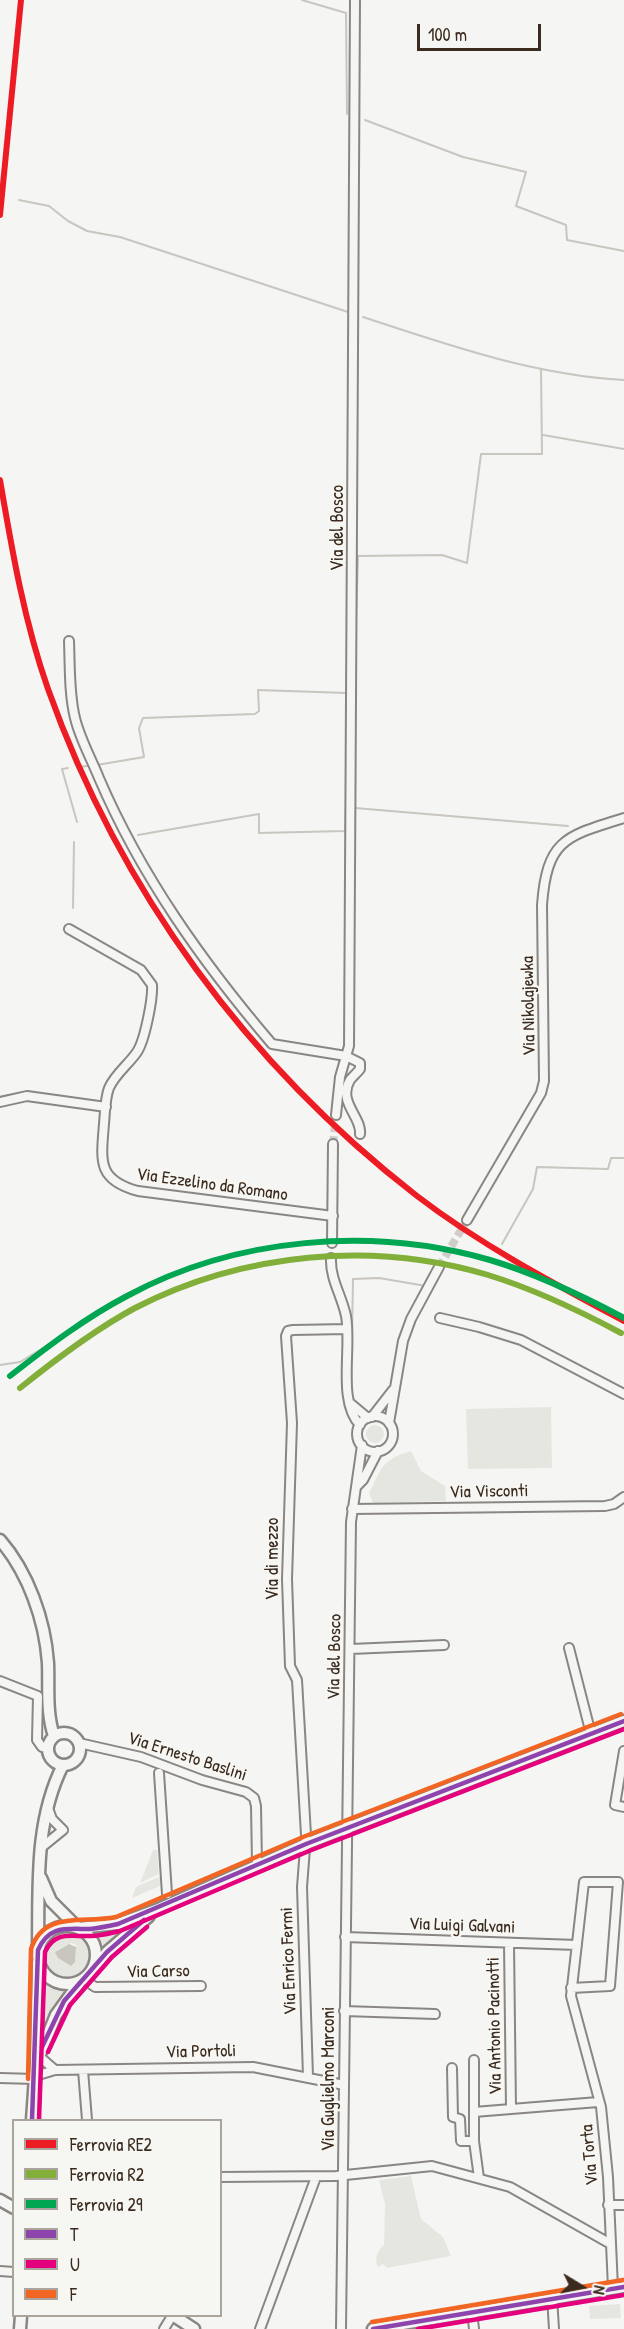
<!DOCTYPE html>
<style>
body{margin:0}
#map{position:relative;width:624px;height:2329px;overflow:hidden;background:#f5f5f3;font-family:"Patrick Hand",sans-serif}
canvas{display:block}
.legend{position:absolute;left:12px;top:2119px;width:210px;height:198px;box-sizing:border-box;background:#f6f6f2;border:2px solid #aba49d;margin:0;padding:8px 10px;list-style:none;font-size:18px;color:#3b2a1e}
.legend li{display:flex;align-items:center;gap:12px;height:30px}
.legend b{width:30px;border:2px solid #aba49d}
.north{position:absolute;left:552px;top:2257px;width:60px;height:60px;-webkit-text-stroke:4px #f6f6f2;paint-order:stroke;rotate:100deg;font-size:16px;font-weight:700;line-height:24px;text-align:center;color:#3b2a1e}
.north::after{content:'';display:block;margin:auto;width:21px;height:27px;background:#3b2a1e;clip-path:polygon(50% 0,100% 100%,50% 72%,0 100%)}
.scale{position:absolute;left:417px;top:24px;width:124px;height:27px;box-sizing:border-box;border:3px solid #3b2a1e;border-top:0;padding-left:8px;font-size:18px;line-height:21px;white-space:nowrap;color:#3b2a1e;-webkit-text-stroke:4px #f6f6f2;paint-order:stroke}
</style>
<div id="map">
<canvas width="624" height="2329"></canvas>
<ul class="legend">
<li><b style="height:8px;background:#ed1c24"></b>Ferrovia RE2</li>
<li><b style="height:8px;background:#81af3a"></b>Ferrovia R2</li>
<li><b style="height:8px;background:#00a651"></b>Ferrovia 29</li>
<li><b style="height:8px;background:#8e44ad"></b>T</li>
<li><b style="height:8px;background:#e5007d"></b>U</li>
<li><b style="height:8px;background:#f26522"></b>F</li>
</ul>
<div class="north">N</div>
<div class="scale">100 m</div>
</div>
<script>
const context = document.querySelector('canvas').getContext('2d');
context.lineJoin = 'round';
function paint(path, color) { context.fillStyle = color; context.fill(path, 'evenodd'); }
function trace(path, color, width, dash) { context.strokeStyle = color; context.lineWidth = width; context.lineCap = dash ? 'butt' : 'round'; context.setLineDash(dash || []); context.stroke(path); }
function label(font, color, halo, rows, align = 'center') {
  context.font = font + ' "Patrick Hand",sans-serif'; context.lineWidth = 5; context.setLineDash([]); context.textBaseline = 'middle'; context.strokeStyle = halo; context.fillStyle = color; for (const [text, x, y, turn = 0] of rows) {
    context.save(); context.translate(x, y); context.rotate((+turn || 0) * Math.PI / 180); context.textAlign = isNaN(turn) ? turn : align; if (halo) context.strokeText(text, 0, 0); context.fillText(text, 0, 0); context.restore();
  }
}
const green = new Path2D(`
 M551,1407L552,1468L468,1469L466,1409Z
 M366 1434a9 9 0 1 1 18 0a9 9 0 1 1-18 0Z
 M411,1451L421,1471L445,1486L446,1501L373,1503L369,1493C382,1468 381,1460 411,1451Z
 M153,1850H157L159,1874L140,1883Z
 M161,1876L162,1885L132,1898L136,1887Z
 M117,1930L118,1936L100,1949L94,1932Z
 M68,1931C127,1939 62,2015 44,1963C40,1952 45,1942 54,1935ZM71,1943L76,1945L75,1962L66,1963L58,1958L57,1950Z
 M42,1979L67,1990L41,2037Z
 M411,2176L421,2219L443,2237L451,2256L387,2268L383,2264L378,2267C374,2259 377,2251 384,2245L385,2204L379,2180Z
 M620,2304L621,2318L590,2319L589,2306Z`);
const water = new Path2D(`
 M69,1944L76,1947L75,1962L71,1966L58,1958L55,1952Z`);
const stream = new Path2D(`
 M302,0L346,13L347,114
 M365,120L463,157L526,172L516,206L566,225L567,240L624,251
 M19,200L49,206L68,221L87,231L120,237L348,312
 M363,317C448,345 534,375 624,380
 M543,435L624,449
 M355,651L358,556L442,555L467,563L481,454H542L541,369
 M97,765L144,757L139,728L143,718L255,714L259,711L258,690L347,693V673
 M80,767L87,766
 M68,768L62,769L77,822
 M355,808L568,826
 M138,835L259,814V833L345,831L346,804
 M73,908L74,842
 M502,1244L533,1189L537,1167L608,1169L611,1158H624
 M352,1332L353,1279L379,1278L426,1286
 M0,1365L20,1362L56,1340`);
const streetTunnel = new Path2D(`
 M333,1144L336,1115
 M439,1267L467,1220`);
const street = new Path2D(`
 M69,641C70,666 69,694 75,718C80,739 91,758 99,778C141,876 203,963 272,1044L346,1056L360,1063V1069C357,1073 353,1076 350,1080C337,1102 362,1117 360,1134
 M69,929L141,970L152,985C153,998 145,1040 137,1052C129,1064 115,1074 109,1088C105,1098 105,1113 104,1124C101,1161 97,1180 138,1191L333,1216
 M0,1102L27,1096L106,1107
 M336,1115L340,1077L349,1046L355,0
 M467,1220L541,1093L544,1081L542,905C547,839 566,836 624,818
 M332,1243L333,1144
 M331,1258C330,1279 342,1296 346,1316C352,1347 337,1402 360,1425
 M440,1318L479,1327L521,1340L624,1394
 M350,1403L368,1418
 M357 1434a18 18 0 1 1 36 0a18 18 0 1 1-36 0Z
 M372,1417L393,1390
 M389,1423L403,1341L411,1319L439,1267
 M357,1486L363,1480L378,1451
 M352,1509L605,1506L614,1504L624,1497
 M569,1648L591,1734
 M351,1649L444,1645
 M0,1681L38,1696L37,1740L42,1747L48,1748
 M79,1743L141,1757L202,1780L246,1792L254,1798L256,1806L257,1864
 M624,1751L615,1805L624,1807
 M159,1773L167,1894
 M42,1847L63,1830L52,1819L48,1808
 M345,1937L577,1945
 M509,1943L511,2109
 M84,1979L95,1987L201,1986
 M571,1988L610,1986L618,1882H584L571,1996L601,2107L608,2177L613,2288
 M344,2011L435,2014
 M40,2057L55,2070
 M474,2060V2141L479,2178
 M452,2068L453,2117L460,2119L461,2141H474
 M83,2070L87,2120
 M35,2076L55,2070L253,2067L344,2085
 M308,2077L302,1887L306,1835L297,1680L290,1666L287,1579L292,1423L286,1336L288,1331L293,1330L347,1329
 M0,2078L35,2079
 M474,2112L598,2102
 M220,2177L336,2176L432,2166L510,2187L609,2243
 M608,2205H624
 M0,2271L14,2272
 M552,2297L554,2329
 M472,2311L474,2329
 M164,2329L172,2316
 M260,2329L316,2177
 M341,2329L351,1522L362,1445`);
const secondary = new Path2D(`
 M0,1540C28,1572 45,1620 48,1663C49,1688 46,1712 54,1736
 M48 1749a16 16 0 1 1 32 0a16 16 0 1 1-32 0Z
 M41,1878L51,1901L77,1927
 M38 1955a29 29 0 1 1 58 0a29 29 0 1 1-58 0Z
 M78,1928L118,1924L156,1910L306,1844L624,1721
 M38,1950C39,1888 34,1822 63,1765
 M95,1967L107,1952L149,1916
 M40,2054L56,2015L80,1982
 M32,2120L36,2062L38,1962
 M0,2200L14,2208
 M174,2316L194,2329
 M20,2329L21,2316
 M373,2329L624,2287`);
const bus1 = new Path2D(`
 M42,2047L64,2001L107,1952L144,1920
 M32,2120L38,1950C49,1925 66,1929 90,1929C99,1928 109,1926 118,1924L306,1844L624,1721
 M373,2329L624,2287`);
const bus2 = new Path2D(`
 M48,2052L70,2005L112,1957L147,1927
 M39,2120L45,1952C55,1930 72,1937 91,1936C101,1936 111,1933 120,1931L309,1851L624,1729
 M418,2329L624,2295`);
const bus3 = new Path2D(`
 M28,2079L31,1949C44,1910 83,1924 116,1917L303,1837L621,1714
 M372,2322L623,2280`);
const rail1 = new Path2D(`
 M0,215L21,0
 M0,480C12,550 24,621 48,689C120,891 248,1065 417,1196C481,1245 553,1283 624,1321`);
const rail2 = new Path2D(`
 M20,1388C56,1359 94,1330 135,1308C242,1253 372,1240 488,1275C534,1289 578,1310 621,1333`);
const rail3 = new Path2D(`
 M10,1376C47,1347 85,1318 127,1296C236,1237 372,1226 490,1260C537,1274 581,1295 624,1318`);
const streetNames = [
 ["Via del Bosco",338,528,-90],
 ["Via Nikolajewka",529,1006,-91],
 ["Via Ezzelino da Romano",212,1185,8],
 ["Via Visconti",489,1492,-1],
 ["Via di mezzo",273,1559,-90],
 ["Via del Bosco",335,1657,-89],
 ["Via Ernesto Baslini",187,1757,18],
 ["Via Luigi Galvani",462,1926,2],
 ["Via Enrico Fermi",289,1961,-92],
 ["Via Carso",158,1972,-1],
 ["Via Antonio Pacinotti",495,2026,-91],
 ["Via Portoli",201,2052,-1],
 ["Via Guglielmo Marconi",329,2079,-90],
 ["Via Torta",590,2155,-95]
];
paint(green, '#e6e6e1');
paint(water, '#c9c5bf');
trace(stream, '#c9c5bf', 2);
trace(streetTunnel, '#d0ccc8', 8, [8, 4]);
trace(street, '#8a8683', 12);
trace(secondary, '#8a8683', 15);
trace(street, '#f5f5f3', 8);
trace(secondary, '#f5f5f3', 10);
trace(bus1, '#8e44ad', 4.5);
trace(bus2, '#e5007d', 4.5);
trace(bus3, '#f26522', 4.5);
trace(rail1, '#ed1c24', 6);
trace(rail2, '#81af3a', 6);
trace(rail3, '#00a651', 6);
label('18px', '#3b2a1e', '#f6f6f2', streetNames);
</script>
